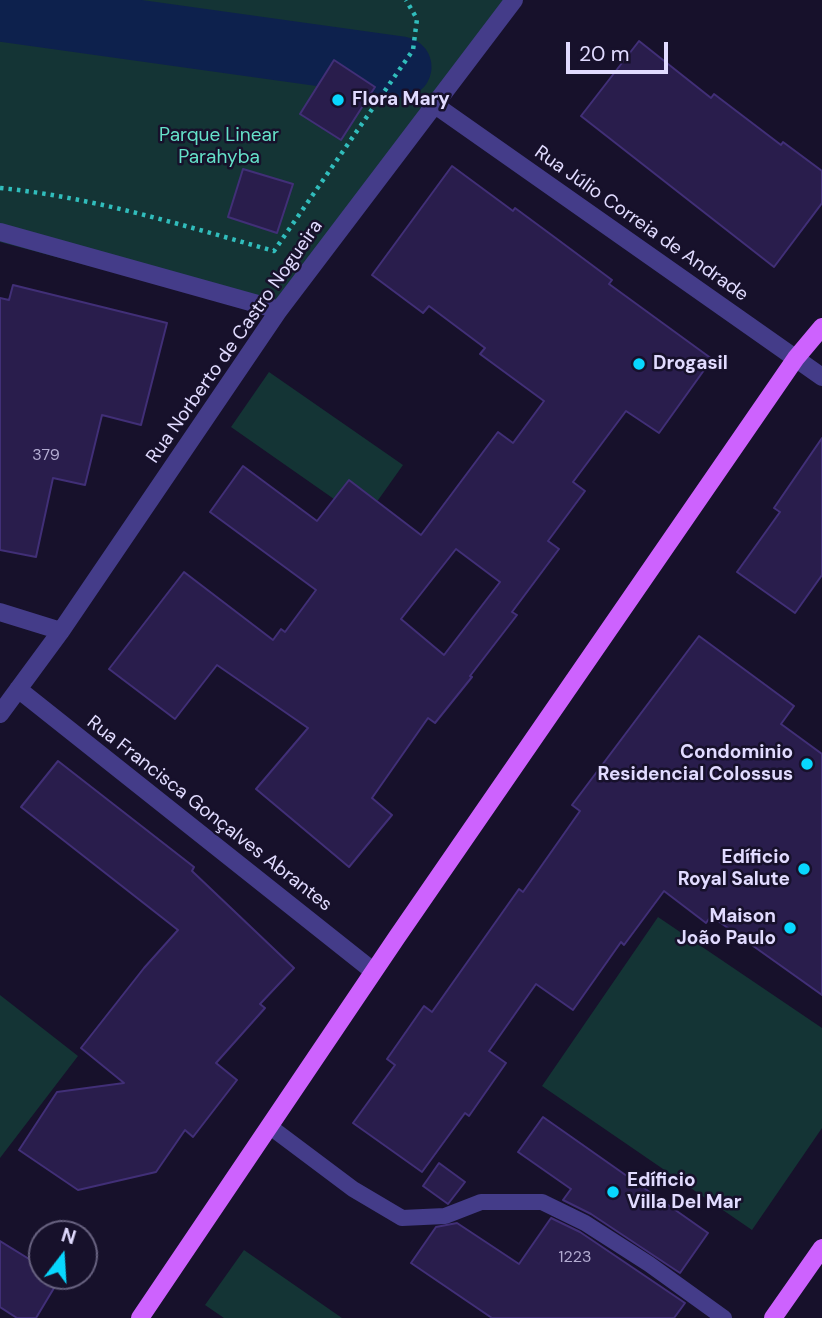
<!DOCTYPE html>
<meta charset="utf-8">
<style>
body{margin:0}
#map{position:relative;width:822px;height:1318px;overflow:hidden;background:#17112b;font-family:"DM Sans",sans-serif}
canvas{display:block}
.north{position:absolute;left:28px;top:1220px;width:70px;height:70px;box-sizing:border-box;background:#17112b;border:2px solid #686280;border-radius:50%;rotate:17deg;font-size:19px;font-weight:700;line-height:28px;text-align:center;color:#e1dbff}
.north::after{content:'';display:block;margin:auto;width:24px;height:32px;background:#08d7fe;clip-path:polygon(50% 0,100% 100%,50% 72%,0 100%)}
.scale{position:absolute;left:566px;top:42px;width:102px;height:32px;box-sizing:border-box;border:4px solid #e1dbff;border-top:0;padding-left:9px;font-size:21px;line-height:24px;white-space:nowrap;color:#e1dbff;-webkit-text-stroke:5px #17112b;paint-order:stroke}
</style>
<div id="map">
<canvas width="822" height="1318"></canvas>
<div class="north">N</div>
<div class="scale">20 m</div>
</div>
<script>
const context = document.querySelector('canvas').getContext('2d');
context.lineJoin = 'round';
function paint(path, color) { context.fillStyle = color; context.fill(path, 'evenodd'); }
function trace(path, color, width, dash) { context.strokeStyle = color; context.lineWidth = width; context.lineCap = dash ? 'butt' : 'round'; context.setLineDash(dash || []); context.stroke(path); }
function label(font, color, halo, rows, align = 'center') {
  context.font = font + ' "DM Sans",sans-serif'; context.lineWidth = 5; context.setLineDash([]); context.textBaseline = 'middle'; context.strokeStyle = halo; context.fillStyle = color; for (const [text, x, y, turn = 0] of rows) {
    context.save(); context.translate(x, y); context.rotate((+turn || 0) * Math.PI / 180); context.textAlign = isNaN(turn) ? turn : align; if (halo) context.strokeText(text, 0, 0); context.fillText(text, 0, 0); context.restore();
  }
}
const green = new Path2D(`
 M0,0H517L281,317L0,242Z
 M269,372L403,465L364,520L231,427Z
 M658,917L822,1028V1128L752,1230L542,1086Z
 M0,995L78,1056L0,1158Z
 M244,1250L342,1318H224L205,1305Z`);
const river = new Path2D(`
 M0,11L401,67`);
const building = new Path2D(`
 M639,41L711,98L714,94L781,145L783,142L822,171V203L774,267L581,116Z
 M334,60L375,87L341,140L300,114Z
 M452,166L513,211L515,208L557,239L612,280L609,284L712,359L659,433L626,411L573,482L585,491L548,541L559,549L512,612L517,615L470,676L472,677L435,723L428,718L372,798L392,815L349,867L256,789L308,728L217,665L175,719L109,669L184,572L273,640L281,629L285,632L316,590L210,512L243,466L317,521L349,480L421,535L498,432L513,443L544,401L480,354L485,348L429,306L423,313L372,275ZM456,549L500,582L444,655L401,619Z
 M243,169L293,184L277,233L228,217Z
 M13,285L167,323L141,425L102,415L85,485L53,478L36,557L0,550V298L9,300Z
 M822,438V575L795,613L737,572L780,512L774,508Z
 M699,636L794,706L781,724L822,754V995L711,916L706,923L664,891L624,945L621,942L573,1010L536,984L489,1051L506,1063L469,1116L465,1113L422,1172L353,1123L395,1065L387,1059L424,1006L432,1012L519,889L523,892L580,811L572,805Z
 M58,761L194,867L192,871L294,968L260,1004L265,1008L216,1063L237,1080L193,1137L185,1130L156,1172L78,1190L19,1150L57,1092L124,1083L81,1048L144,968L178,930L21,807Z
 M543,1117L708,1233L680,1273L591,1214L563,1200L571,1189L518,1152Z
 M439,1163L465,1182L448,1204L423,1186Z
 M551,1218L580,1232L685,1303L674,1318H492L411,1263L436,1227L457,1223L519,1264Z
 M0,1241L42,1267V1276H57L60,1278L36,1318H17L0,1307Z`);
const path = new Path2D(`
 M0,188C93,197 185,226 274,251L413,50L417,19L406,0`);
const lane = new Path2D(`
 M269,1126L353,1189L402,1218L445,1216L481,1202H542L585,1223L649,1264L724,1318`);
const street = new Path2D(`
 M435,105L822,377
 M0,232L279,310
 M0,612L61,631
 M18,689L373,971
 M0,714L61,631L279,310L514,0`);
const primary = new Path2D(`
 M140,1318L397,937L796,358L822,327
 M773,1318L822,1248`);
const markers = [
 [338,100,7,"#08d7fe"],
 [639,364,7,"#08d7fe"],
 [807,764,7,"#08d7fe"],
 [804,869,7,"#08d7fe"],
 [790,928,7,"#08d7fe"],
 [613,1192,7,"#08d7fe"]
];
const numberNames = [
 ["379",46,456],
 ["1223",575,1258]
];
const poiNames = [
 ["Flora Mary",352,100],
 ["Drogasil",653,364],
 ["Condominio",793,753,"right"],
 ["Residencial Colossus",793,775,"right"],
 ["Edíficio",790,858,"right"],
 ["Royal Salute",790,880,"right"],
 ["Maison",776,917,"right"],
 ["João Paulo",776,939,"right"],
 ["Edíficio",627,1181],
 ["Villa Del Mar",627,1203]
];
const parkNames = [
 ["Parque Linear",219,136],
 ["Parahyba",219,158]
];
const streetNames = [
 ["Rua Júlio Correia de Andrade",641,224,35],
 ["Rua Norberto de Castro Nogueira",235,342,-55],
 ["Rua Francisca Gonçalves Abrantes",209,814,38]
];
paint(green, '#143435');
trace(river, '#0d214d', 61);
paint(building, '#291d4c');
trace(building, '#412f77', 2);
trace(path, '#31bdbc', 4.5, [3.5, 5]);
trace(lane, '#443c89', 16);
trace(street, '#443c89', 18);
trace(primary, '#cd62fe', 18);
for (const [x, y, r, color] of markers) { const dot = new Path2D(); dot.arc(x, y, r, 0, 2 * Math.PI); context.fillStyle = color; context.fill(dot); trace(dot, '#17112b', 2.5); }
label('16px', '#b3acd2', null, numberNames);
label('bold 19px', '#e1dbff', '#17112b', poiNames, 'left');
label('19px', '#65e1c9', '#17112b', parkNames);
label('19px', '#e1dbff', '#17112b', streetNames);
</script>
